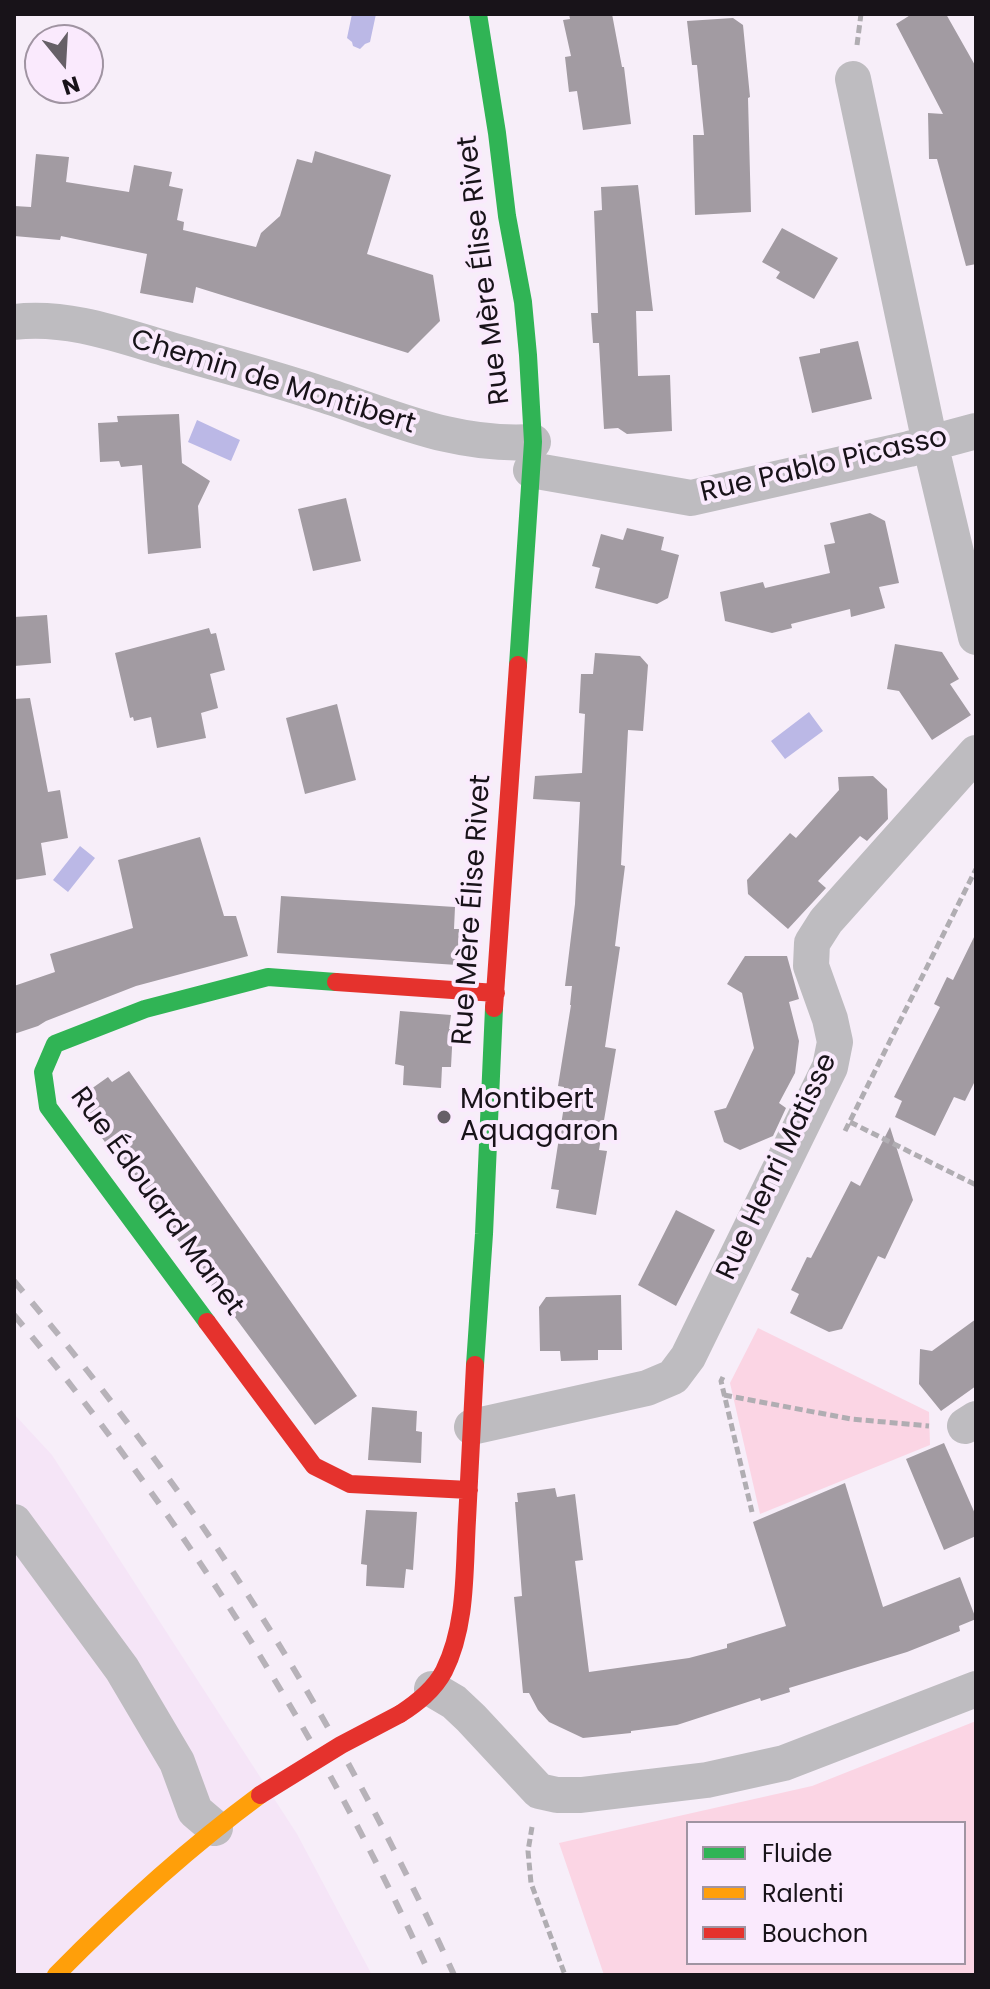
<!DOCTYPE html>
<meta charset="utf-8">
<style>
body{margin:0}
#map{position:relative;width:990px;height:1989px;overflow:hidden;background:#f7eef9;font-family:Poppins,sans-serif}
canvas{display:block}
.frame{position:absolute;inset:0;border:16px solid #181319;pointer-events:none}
.legend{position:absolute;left:686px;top:1821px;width:280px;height:144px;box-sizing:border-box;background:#faeafd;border:2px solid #a094a2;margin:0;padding:10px 14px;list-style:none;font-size:24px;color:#181319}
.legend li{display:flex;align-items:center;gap:16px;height:40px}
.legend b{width:40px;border:2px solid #a094a2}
.north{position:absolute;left:24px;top:24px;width:80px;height:80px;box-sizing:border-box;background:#faeafd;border:2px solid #a094a2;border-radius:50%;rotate:162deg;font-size:22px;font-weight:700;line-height:32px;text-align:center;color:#181319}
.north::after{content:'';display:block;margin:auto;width:28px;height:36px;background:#666067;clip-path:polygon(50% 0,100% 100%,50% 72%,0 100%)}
</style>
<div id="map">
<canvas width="990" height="1989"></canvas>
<div class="frame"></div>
<ul class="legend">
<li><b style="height:10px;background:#30b455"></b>Fluide</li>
<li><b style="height:10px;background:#ff9f0a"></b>Ralenti</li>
<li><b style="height:10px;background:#e5322d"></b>Bouchon</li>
</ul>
<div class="north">N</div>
</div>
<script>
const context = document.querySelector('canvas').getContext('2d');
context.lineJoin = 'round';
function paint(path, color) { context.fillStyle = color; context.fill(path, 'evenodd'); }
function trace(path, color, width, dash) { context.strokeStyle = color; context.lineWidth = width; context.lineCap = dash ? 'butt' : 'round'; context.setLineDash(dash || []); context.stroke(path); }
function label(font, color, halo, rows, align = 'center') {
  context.font = font + ' Poppins,sans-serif'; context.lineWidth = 8; context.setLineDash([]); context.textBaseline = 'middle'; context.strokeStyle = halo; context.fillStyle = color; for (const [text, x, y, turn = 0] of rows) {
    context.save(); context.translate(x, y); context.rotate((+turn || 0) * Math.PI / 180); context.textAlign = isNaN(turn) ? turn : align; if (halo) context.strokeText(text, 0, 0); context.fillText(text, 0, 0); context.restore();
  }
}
const built = new Path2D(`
 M14,1414L52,1455L297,1834L372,1975H14Z`);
const green = new Path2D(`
 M758,1328L929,1412L930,1445L760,1514L730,1383Z
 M976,1721V1975H604L559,1843L812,1786ZM688,1823H964V1963H688Z`);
const water = new Path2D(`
 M352,14H376L370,42L365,44L360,49L353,46L352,42L347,38Z
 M197,420L240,440L231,461L188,442Z
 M809,712L823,731L785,759L771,741Z
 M80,846L95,858L68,892L53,880Z`);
const building = new Path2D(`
 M569,14H612L622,67H624L631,124L583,130L577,91L569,92L565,57L571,56L563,20L570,19Z
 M912,14H946L976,67V264L966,266L937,159H929L928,113L943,114L896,24Z
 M733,18L743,25L750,97L748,98L751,212L695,215L693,135H704L697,65H692L687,21Z
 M315,151L391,175L367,254L433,275L440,321L408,353L196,287L193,303L140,293L147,254L61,236L60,240L14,236V206L31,207L36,154L69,157L66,182L129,192L134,165L172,172L169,186L183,189L177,220L184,222L183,230L256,247L261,233L280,216L297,159L312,163Z
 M638,185L653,311H636L638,376L670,375L672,431L627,434L618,428L604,429L599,343H593L591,313H598L594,211L602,210L601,187Z
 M782,228L838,258L814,299L776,278L780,272L762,262Z
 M858,341L872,399L812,413L799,357L820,353V349Z
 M179,414L182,463L210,481L198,506L201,548L148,554L142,465L121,467L119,461L100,462L98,423L118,422L117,416Z
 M346,498L361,561L313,571L298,509Z
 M870,513L885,521L899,583L879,587L885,608L851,617L850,609L791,624L792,628L772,633L725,621L720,592L763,582L765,588L830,573L824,545L835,543L830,523Z
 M627,528L664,537L661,550L679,555L668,598L657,604L595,588L600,568L592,566L601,534L623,540Z
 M47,615L51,663L14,666V617Z
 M209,628L211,634L216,633L225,670L210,674L218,708L201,713L206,738L157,748L151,717L134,721L133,717L130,718L115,653Z
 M895,644L942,652L959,679L950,684L971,715L932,740L899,691L887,689Z
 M595,653L640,656L648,665L643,731L628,730L621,865L625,866L615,946L620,947L605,1047L616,1049L599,1150L607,1151L596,1215L556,1208L559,1190L551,1189L564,1106L561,1105L564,1087L558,1086L571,1005H570L572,986H565L575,904L580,802L533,799L535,776L582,773L585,714L579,713L581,674H593Z
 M30,698L48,792L60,790L68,838L41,843L46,875L14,880V699Z
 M337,704L356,780L305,794L286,718Z
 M873,776L887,789L888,819L867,841L860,836L818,881L826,888L788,929L748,894L747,880L790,833L796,838L839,790L838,777Z
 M200,837L224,916H236L248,956L136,986L46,1021L38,1026L14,1034V986L55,972L50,954L133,928L118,860Z
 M281,896L455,907L454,929H459L457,965L277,953Z
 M976,933V1079L965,1101L954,1097L935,1136L895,1117L902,1101L894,1097L940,1007L934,1004L947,977L953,980Z
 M745,956H787L799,999L789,1002L799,1041L795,1073L779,1103L786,1108L773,1136L740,1150L724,1142L714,1111L726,1108L754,1048L742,993L727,984Z
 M400,1011L451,1015L449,1029H453L451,1067H442L441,1088L403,1085L404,1066L395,1064Z
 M129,1071L357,1396L315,1425L79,1107L81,1105L77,1099L108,1077L112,1082Z
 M890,1127L913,1200L885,1259L878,1256L842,1329L829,1332L790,1313L799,1294L791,1290L807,1257L811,1258L851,1181L860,1186Z
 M676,1210L715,1230L676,1306L638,1285Z
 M621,1295L622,1350H598V1360L561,1361L560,1351H540L539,1307L546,1297Z
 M976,1319V1386L941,1411L919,1384L920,1349L932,1351Z
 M372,1407L417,1411L416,1431L422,1432L421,1463L368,1460Z
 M944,1443L976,1516V1536L944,1550L906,1459Z
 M845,1483L883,1607L960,1577L976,1619L959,1626L960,1631L907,1652L789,1688L790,1692L761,1701L760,1698L677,1725L631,1731V1733L583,1738L549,1722L538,1710L529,1693H523L514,1597L522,1596L515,1502H518L517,1493L555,1488L557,1497L575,1494L583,1560L575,1561L589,1672L689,1658L727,1648V1644L786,1626L753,1522Z
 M366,1510L417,1512L413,1570L406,1569L404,1588L366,1586L367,1565L361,1564Z`);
const path = new Path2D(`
 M857,45L861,14
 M850,1122L976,1185
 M845,1131L976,869
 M723,1377L721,1381L752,1512
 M724,1395L851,1419L929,1426
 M532,1827L528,1851L531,1883L565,1975`);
const street = new Path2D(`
 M853,79L930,443L976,637
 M14,322C63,316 111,332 157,346C212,362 267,376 321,394C393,417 454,447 533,442
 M531,470L691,498L909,449L976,431
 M965,1426L976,1419
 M472,1427L647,1388L673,1377L688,1357L830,1067L835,1042L830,1019L811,966L812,943L826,921L976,753
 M14,1522L122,1669L177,1762L195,1811L215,1828
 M432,1689L454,1702L471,1718L539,1791L557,1795H581L707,1780L784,1763L976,1689`);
const fast = new Path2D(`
 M478,14L497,133L507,216L523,302L528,355L533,442L518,665
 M207,1322L48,1107L43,1072L55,1044L145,1009L268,977L336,982
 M475,1365L484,1234L494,1008`);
const slow = new Path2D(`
 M56,1975C120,1910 187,1849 260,1795`);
const jam = new Path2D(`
 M336,982L496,993
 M494,1008L518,665
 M207,1322L314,1466L350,1484L469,1490
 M400,1714C417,1703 434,1690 444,1671C467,1625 464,1570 467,1520C470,1468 472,1416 475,1365`);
const rail = new Path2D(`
 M14,1281C83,1363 149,1448 209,1536C303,1675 385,1822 454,1975
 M14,1315C181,1515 323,1738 430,1975`);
const jamBridge = new Path2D(`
 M260,1795L341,1745L400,1714`);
const markers = [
 [444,1117,8,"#666067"]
];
const streetNames = [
 ["Rue Mère Élise Rivet",485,270,-97],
 ["Chemin de Montibert",273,383,17],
 ["Rue Pablo Picasso",824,466,-13],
 ["Rue Mère Élise Rivet",473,910,-86],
 ["Rue Henri Matisse",778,1167,-65],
 ["Rue Édouard Manet",156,1202,54]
];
const poiNames = [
 ["Montibert",460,1101],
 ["Aquagaron",460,1133]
];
paint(built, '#f5e5f7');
paint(green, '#fbd5e4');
paint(water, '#bbb8e6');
paint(building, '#a29ba2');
trace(path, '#b0adb2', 5, [8, 4]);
trace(street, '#bebcc0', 36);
trace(fast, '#30b455', 18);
trace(slow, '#ff9f0a', 18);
trace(jam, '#e5322d', 18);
trace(rail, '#b7b2b9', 6, [14, 14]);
trace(jamBridge, '#e5322d', 18);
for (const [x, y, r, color] of markers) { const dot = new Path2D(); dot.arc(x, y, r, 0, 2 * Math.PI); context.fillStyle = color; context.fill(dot); trace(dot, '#faeafd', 3); }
label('28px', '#181319', '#faeafd', streetNames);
label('28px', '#181319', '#faeafd', poiNames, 'left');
</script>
